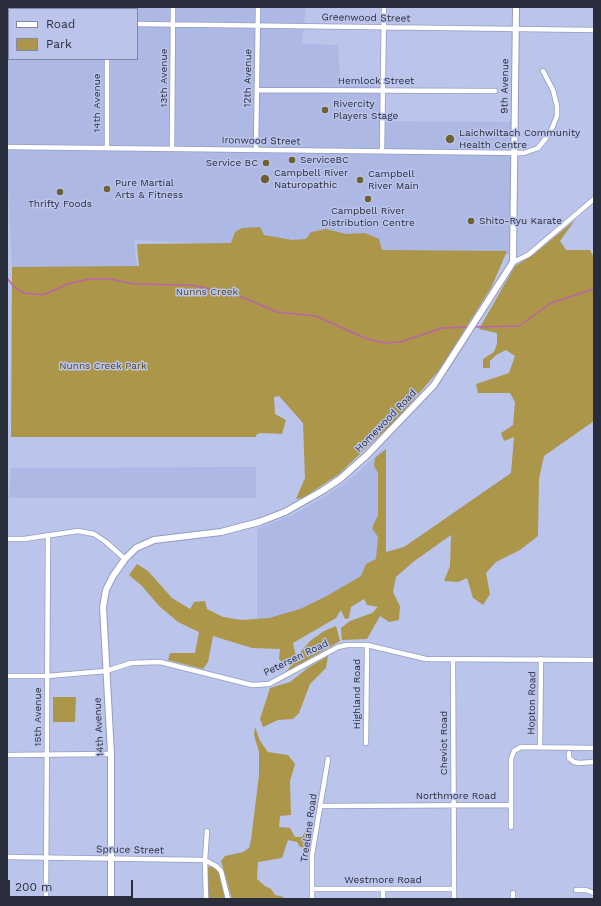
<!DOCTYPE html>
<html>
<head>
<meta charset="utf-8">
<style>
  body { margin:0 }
  #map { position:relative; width:601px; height:906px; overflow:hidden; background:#bbc5ec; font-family:"Work Sans",sans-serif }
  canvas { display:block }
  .frame { position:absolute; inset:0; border:8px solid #2a2d3c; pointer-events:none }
  .legend { position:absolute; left:8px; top:8px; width:130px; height:52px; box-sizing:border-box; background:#bbc5ec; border:1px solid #8188a6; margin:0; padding:5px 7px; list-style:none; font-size:12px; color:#2a2d3c }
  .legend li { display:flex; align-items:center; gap:8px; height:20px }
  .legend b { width:20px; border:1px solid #8188a6 }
  .scale { position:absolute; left:8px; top:880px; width:125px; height:18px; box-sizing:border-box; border:2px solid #2a2d3c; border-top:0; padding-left:5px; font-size:12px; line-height:14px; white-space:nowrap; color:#2a2d3c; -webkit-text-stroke:3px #bbc5ec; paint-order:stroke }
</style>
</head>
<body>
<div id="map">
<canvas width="601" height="906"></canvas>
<div class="frame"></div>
<ul class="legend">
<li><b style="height:5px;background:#fff"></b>Road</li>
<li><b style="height:11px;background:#ab964a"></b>Park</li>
</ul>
<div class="scale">200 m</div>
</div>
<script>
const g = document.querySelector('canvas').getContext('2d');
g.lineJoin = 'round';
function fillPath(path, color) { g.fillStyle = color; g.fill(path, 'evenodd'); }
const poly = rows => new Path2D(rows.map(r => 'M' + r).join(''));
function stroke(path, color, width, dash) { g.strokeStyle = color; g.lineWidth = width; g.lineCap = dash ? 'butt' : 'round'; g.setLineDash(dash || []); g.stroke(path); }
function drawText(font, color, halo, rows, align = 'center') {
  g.font = font + ' "Work Sans",sans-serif'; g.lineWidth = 3; g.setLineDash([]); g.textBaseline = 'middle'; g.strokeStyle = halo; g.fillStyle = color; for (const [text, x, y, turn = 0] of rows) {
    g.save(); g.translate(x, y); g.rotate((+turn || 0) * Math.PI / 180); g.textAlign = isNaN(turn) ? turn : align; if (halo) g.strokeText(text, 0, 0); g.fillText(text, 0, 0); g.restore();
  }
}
const built = poly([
  [7,7,306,7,302,44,338,45,340,77,379,83,382,121,514,122,513,255,353,250,134,240,138,275,12,267,7,165],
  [9,9,137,9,137,59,9,59],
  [383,449,383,568,330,605,257,629,257,529,290,516,326,496,354,476],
  [256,467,256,498,9,498,11,468]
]);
const green = poly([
  [575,220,560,241,566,250,590,250,594,258,594,421,544,456,539,479,538,536,520,550,496,562,486,573,490,594,483,605,473,598,467,578,458,582,444,581,450,566,451,535,413,562,396,577,393,592,400,606,399,620,389,622,380,616,367,639,342,640,341,628,350,621,372,613,378,607,367,605,364,599,351,607,349,618,345,619,341,610,336,618,293,643,296,657,310,641,324,631,336,626,340,641,286,672,293,663,291,660,285,666,279,659,280,649,252,648,213,636,208,662,203,669,168,660,170,653,195,653,199,632,178,622,159,606,142,586,129,575,137,564,148,571,172,598,190,609,194,602,205,601,207,609,223,617,242,620,269,618,300,609,325,597,361,576,366,564,376,559,378,537,372,528,378,515,378,473,374,466,375,458,386,449,386,552,404,547,511,473,514,437,504,441,501,433,513,425,515,402,510,393,478,393,476,384,509,373,515,356,506,350,496,355,490,361,490,368,483,368,483,359,494,352,497,344,497,333,479,329,515,266,533,255],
  [260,227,264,235,292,240,306,239,311,232,326,229,346,234,365,233,379,239,382,250,507,251,492,286,440,369,398,418,339,474,303,498,296,499,305,478,303,423,279,396,274,397,275,414,286,420,282,434,260,433,256,435,256,437,11,437,12,267,139,266,137,244,231,243,235,232,242,228],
  [328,656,326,668,310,684,299,713,293,719,278,720,263,727,260,719,270,688,290,682,309,667],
  [53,697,76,697,75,722,53,722],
  [255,727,260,741,268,752,288,755,295,764,290,781,291,815,280,816,279,827,290,828,295,837,302,837,305,832,310,838,310,848,300,847,297,842,288,840,282,858,258,862,257,879,265,886,271,889,275,895,284,897,281,899,232,899,221,861,225,856,243,852,249,848,251,840,259,775,259,752,254,735],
  [217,866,225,899,204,899,207,867]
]);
const stream = poly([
  [7,278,14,287,24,293,43,295,68,284,89,279,110,279,135,284,189,285,232,293,277,312,316,316,367,339,385,343,400,342,442,328,468,327],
  [474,327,519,326,551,303,594,289]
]);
const minor = poly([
  [108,9,108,7],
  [137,24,594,30],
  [257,90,495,91],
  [7,147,524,153,538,148,550,133,557,116,557,106,553,90,543,71],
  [107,148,107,59],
  [172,149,173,7],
  [256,150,258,7],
  [382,151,384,7],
  [513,262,528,255,594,199],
  [7,539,24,539,78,531,94,534,106,542,125,559],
  [453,659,454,899],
  [7,676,47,676,106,671,131,663,160,662,252,685,269,684,338,647,347,645,367,645,426,659,594,660],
  [366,743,367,645],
  [540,747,541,659],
  [569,753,569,758,574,762,579,763,594,762],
  [7,755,111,754],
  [320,806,511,805,511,759,514,751,521,747,594,748],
  [511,827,511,805],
  [7,857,205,860,216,866,221,871,228,899],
  [312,889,453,889],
  [576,890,586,890,594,893],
  [46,899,48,535],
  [206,899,205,860,207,831],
  [312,899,312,855,328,759],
  [383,899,383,889],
  [513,899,513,893]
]);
const major = poly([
  [111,899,111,754,103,607,106,590,113,576,125,559,136,548,154,540,221,532,259,522,285,512,322,491,340,479,367,455,434,385,513,262,516,7]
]);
const markers = [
  [325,110,4,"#6f612f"],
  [450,139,5,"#6f612f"],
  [292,160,4,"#6f612f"],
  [266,163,4,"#6f612f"],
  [265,179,5,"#6f612f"],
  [360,180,4,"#6f612f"],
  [107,189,4,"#6f612f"],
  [60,192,4,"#6f612f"],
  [368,199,4,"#6f612f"],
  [471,221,4,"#6f612f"]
];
const streetNames = [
  ["Greenwood Street",366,18,1],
  ["13th Avenue",164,78,-90],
  ["12th Avenue",248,78,-89],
  ["Hemlock Street",376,81],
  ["9th Avenue",505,86,-89],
  ["14th Avenue",97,103,-90],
  ["Ironwood Street",261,141,1],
  ["Homewood Road",386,421,-46],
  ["Petersen Road",296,658,-26],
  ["Highland Road",357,694,-90],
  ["Hopton Road",532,703,-89],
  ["15th Avenue",38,717,-90],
  ["14th Avenue",99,727,-93],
  ["Cheviot Road",444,743,-90],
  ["Northmore Road",456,796],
  ["Treelane Road",309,828,-82],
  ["Spruce Street",130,850,1],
  ["Westmore Road",383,880]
];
const poiNames = [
  ["Rivercity",333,104],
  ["Players Stage",333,116],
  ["Laichwiltach Community",459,133],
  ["Health Centre",459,145],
  ["ServiceBC",300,160],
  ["Service BC",258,163,"right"],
  ["Campbell River",274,173],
  ["Naturopathic",274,185],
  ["Campbell",368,174],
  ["River Main",368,186],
  ["Pure Martial",115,183],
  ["Arts & Fitness",115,195],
  ["Thrifty Foods",60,204,"center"],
  ["Campbell River",368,211,"center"],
  ["Distribution Centre",368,223,"center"],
  ["Shito-Ryu Karate",479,221]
];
const parkNames = [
  ["Nunns Creek",207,292],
  ["Nunns Creek Park",103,366]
];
fillPath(built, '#adb8e5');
fillPath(green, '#ab964a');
stroke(stream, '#bb64ab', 1.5);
stroke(minor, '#939cc1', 6);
stroke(major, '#939cc1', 8);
stroke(minor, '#fff', 4.5);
stroke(major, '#fff', 6);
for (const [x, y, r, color] of markers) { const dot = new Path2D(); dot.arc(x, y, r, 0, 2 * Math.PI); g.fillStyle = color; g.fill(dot); stroke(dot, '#bbc5ec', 1.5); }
drawText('10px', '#2a2d3c', '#bbc5ec', streetNames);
drawText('10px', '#2a2d3c', '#bbc5ec', poiNames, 'left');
drawText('10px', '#554816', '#bbc5ec', parkNames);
</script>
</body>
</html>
